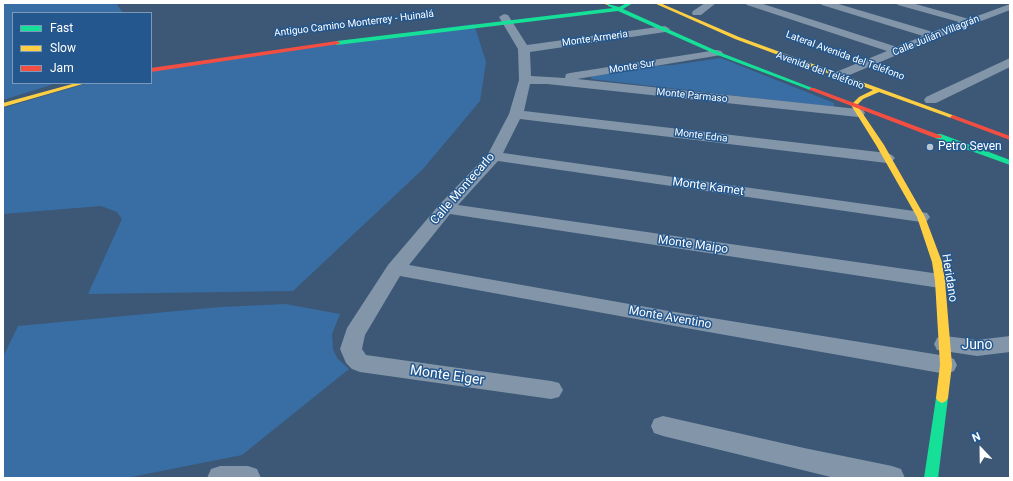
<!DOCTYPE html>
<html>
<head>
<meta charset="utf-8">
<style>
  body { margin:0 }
  #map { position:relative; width:1013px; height:481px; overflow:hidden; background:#3c5876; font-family:Roboto,sans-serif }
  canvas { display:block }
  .frame { position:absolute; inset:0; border:4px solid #fff; pointer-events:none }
  .legend { position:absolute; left:12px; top:12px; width:140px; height:72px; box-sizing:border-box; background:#23578e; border:1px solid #7b9abb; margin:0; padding:5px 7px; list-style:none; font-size:12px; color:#fff }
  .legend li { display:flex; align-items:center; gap:8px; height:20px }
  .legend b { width:20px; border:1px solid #7b9abb }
  .north { position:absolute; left:961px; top:429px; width:40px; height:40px; -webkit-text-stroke:3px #23578e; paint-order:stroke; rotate:338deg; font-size:11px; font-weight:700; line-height:16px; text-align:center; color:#fff }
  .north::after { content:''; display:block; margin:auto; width:14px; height:18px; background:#fff; clip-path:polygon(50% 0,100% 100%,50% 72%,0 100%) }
</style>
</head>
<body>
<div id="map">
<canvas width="1013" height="481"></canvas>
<div class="frame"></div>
<ul class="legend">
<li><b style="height:5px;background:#16e098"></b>Fast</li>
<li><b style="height:5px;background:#ffcf43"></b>Slow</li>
<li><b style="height:5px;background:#f24e42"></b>Jam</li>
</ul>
<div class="north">N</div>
</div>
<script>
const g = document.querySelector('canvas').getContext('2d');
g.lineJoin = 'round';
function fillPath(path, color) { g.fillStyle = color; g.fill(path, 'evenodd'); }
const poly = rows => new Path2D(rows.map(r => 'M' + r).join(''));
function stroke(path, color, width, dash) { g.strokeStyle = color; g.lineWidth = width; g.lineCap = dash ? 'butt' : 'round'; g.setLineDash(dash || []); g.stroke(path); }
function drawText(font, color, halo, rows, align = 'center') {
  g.font = font + ' Roboto,sans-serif'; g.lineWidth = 3; g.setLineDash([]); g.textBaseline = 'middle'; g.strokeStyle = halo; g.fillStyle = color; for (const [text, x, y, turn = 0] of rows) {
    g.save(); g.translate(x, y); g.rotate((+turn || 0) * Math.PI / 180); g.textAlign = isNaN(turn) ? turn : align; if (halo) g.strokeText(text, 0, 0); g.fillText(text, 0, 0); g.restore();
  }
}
const green = poly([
  [3,3,116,3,123,13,13,13,13,83,57,83,3,100],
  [474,24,486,62,480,101,423,169,293,291,88,294,122,219,117,212,101,206,3,214,3,108,88,83,151,83,151,68],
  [721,58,834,103,834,107,591,79,592,74,640,67,673,65],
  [285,304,340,314,332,334,333,349,337,358,349,369,242,455,126,478,3,478,3,357,18,326,220,307]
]);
const street = poly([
  [705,3,716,3,701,15,693,15,692,13,693,11,705,3],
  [745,3,760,3,897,47,923,36,822,5,820,3,835,3,933,32,959,22,898,5,896,3,912,3,969,19,1010,4,1010,10,937,38,840,79,836,78,834,75,836,72,887,51,747,5,745,3],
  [504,14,508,15,527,45,665,26,670,29,665,32,530,52,531,76,565,78,566,74,570,73,717,50,721,51,723,53,721,55,577,79,858,109,863,110,865,113,863,116,858,117,547,84,530,84,524,111,887,153,892,155,895,158,892,161,887,163,520,119,503,153,921,212,927,213,930,217,927,221,921,222,498,161,458,205,940,274,947,276,950,281,947,286,940,288,450,214,409,265,669,311,946,356,954,359,957,365,954,371,946,374,669,325,400,276,365,335,362,349,366,355,551,381,559,383,563,390,559,397,551,399,360,372,352,369,346,363,340,349,347,328,388,265,440,204,488,154,509,114,519,80,518,49,499,17,504,14],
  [1010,58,1010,67,936,103,926,103,924,100,926,97,1010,58],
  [945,336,977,340,1010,336,1010,352,977,356,937,350,934,344,937,338,945,336],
  [663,416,804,448,892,466,901,469,905,478,835,478,663,436,654,433,651,426,654,419,663,416],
  [220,466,248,466,257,469,261,478,207,478,211,469,220,466]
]);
const fast = poly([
  [627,3,633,3,623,9,719,52,815,89,810,90,715,54,618,11,337,45,334,43,337,41,613,8,608,6,608,4,619,7,627,3],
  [935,134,941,134,1010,160,1010,165,935,138,935,134],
  [942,393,946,395,948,398,938,478,924,478,936,398,938,395,942,393]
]);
const slow = poly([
  [603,3,609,3,609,4,607,5,603,3],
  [654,3,660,3,739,37,955,116,955,118,951,118,879,92,863,99,857,105,884,145,925,217,942,262,945,281,952,365,948,398,946,401,942,403,938,401,936,398,940,365,935,281,932,262,917,217,876,145,851,105,859,97,873,90,735,39,654,3],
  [76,83,86,83,3,107,3,103,76,83]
]);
const jam = poly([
  [337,41,340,43,339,44,151,72,151,68,337,41],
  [810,88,814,88,942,136,941,138,935,138,810,90,810,88],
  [953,115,1010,136,1010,140,951,118,950,117,953,115]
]);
const markers = [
  [930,147,4,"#bbc5cf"]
];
const farStreetnames = [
  ["Antiguo Camino Monterrey - Huinalá",354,24,-7],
  ["Calle Julián Villagrán",936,36,-22],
  ["Monte Armeria",595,39,-8],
  ["Lateral Avenida del Teléfono",845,56,20],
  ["Monte Sur",632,67,-9],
  ["Avenida del Teléfono",820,71,20],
  ["Monte Parmaso",692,96,6],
  ["Monte Edna",701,136,7]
];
const poiNames = [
  ["Petro Seven",938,147]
];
const streetNames = [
  ["Monte Kamet",708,187,8],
  ["Calle Montecarlo",463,189,-49],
  ["Monte Maipo",693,245,8],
  ["Heridano",949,278,81],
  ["Monte Aventino",670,318,10]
];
const nearStreetnames = [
  ["Juno",977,345],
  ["Monte Eiger",447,376,8]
];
fillPath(green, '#386ea4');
fillPath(street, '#8396a9');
fillPath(fast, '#16e098');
fillPath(slow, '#ffcf43');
fillPath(jam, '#f24e42');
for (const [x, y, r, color] of markers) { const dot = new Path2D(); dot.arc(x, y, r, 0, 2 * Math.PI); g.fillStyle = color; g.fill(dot); stroke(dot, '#23578e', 1.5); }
drawText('10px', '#fff', '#23578e', farStreetnames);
drawText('12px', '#fff', '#23578e', poiNames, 'left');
drawText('12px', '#fff', '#23578e', streetNames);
drawText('14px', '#fff', '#23578e', nearStreetnames);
</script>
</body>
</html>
